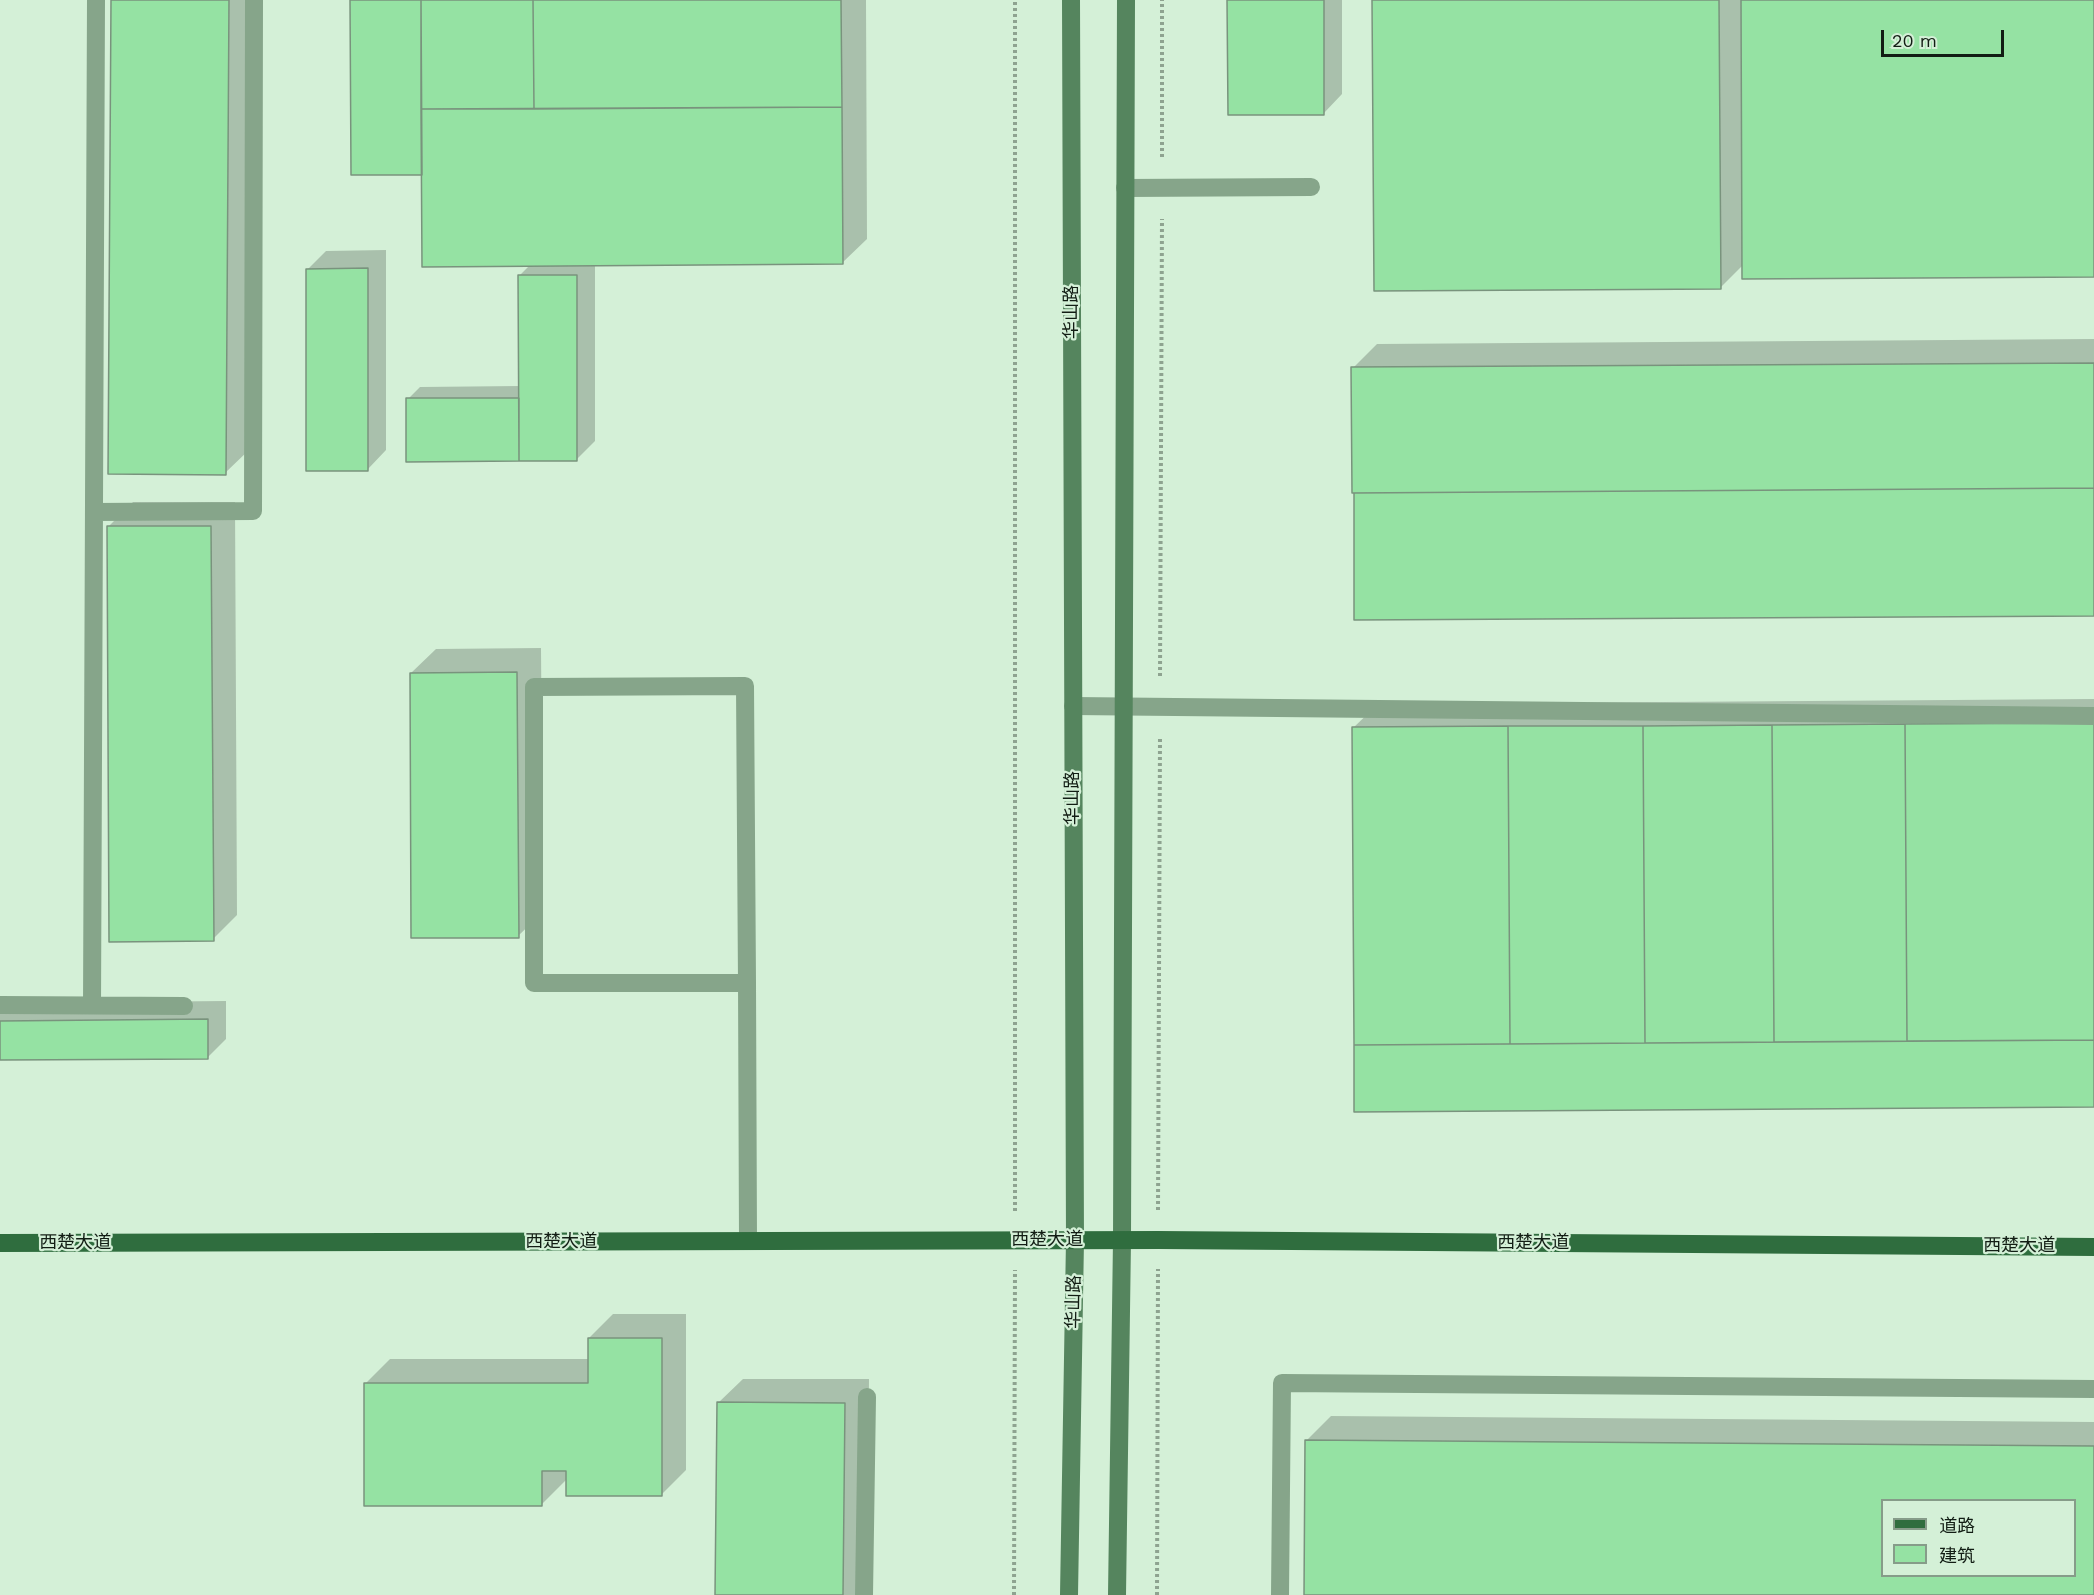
<!DOCTYPE html>
<html>
<head>
<meta charset="utf-8">
<style>
  body { margin:0 }
  #map { position:relative; width:2094px; height:1595px; overflow:hidden; background:#d4f0d7; font-family:"Work Sans","Noto Sans SC",sans-serif }
  canvas { display:block }
  .legend { position:absolute; left:1881px; top:1499px; width:195px; height:78px; box-sizing:border-box; background:#d4f0d7; border:2px solid #869c89; margin:0; padding:8px 10px; list-style:none; font-size:18px; color:#121d14 }
  .legend li { display:flex; align-items:center; gap:12px; height:30px }
  .legend b { width:30px; border:2px solid #869c89 }
  .scale { position:absolute; left:1881px; top:30px; width:123px; height:27px; box-sizing:border-box; border:3px solid #121d14; border-top:0; padding-left:8px; font-size:18px; line-height:21px; white-space:nowrap; color:#121d14; -webkit-text-stroke:4px #d4f0d7; paint-order:stroke }
</style>
</head>
<body>
<div id="map">
<canvas width="2094" height="1595"></canvas>
<ul class="legend">
<li><b style="height:8px;background:#2f6d3e"></b>道路</li>
<li><b style="height:16px;background:#95e2a3"></b>建筑</li>
</ul>
<div class="scale">20 m</div>
</div>
<script>
const g = document.querySelector('canvas').getContext('2d');
g.lineJoin = 'round';
function fillPath(path, color) { g.fillStyle = color; g.fill(path, 'evenodd'); }
const poly = rows => new Path2D(rows.map(r => 'M' + r).join(''));
function stroke(path, color, width, dash) { g.strokeStyle = color; g.lineWidth = width; g.lineCap = dash ? 'butt' : 'round'; g.setLineDash(dash || []); g.stroke(path); }
function drawText(font, color, halo, rows, align = 'center') {
  g.font = font + ' "Work Sans","Noto Sans SC",sans-serif'; g.lineWidth = 4.5; g.setLineDash([]); g.textBaseline = 'middle'; g.strokeStyle = halo; g.fillStyle = color; for (const [text, x, y, turn = 0] of rows) {
    g.save(); g.translate(x, y); g.rotate((+turn || 0) * Math.PI / 180); g.textAlign = isNaN(turn) ? turn : align; if (halo) g.strokeText(text, 0, 0); g.fillText(text, 0, 0); g.restore();
  }
}
const shadow = poly([
  [112,0,253,0,250,449,225,473],
  [351,0,866,0,867,239,842,263,595,264,595,441,577,459,408,399,420,387,520,386,520,275,530,265,423,174],
  [1229,0,1342,0,1342,94,1324,113],
  [1374,0,2094,0,2094,276,1743,265,1721,287],
  [386,250,386,450,368,469,307,270,326,251],
  [2094,339,2094,614,1356,619,1353,368,1377,344],
  [133,502,235,502,237,915,213,939,108,527],
  [541,648,543,912,518,936,411,673,436,649],
  [2094,699,2094,1106,1356,1111,1353,728,1378,704],
  [226,1001,226,1039,208,1057,0,1059,0,1014,11,1003],
  [613,1314,686,1314,686,1470,661,1495,567,1479,541,1505,366,1383,390,1359,589,1359,589,1338],
  [743,1379,869,1379,867,1595,717,1595,718,1403],
  [1331,1416,2094,1422,2094,1595,1306,1595,1307,1440],
  [1882,1500,2074,1500,2074,1576,1882,1576]
]);
const building = poly([
  [111,0,229,0,226,475,108,474,111,0],
  [350,0,421,0,422,175,351,175,350,0],
  [421,0,533,0,534,109,421,109,421,0],
  [533,0,841,0,842,107,534,109,533,0],
  [1227,0,1324,0,1324,115,1228,115,1227,0],
  [1372,0,1719,0,1721,289,1374,291,1372,0],
  [1741,0,2094,0,2094,277,1742,279,1741,0],
  [842,107,843,264,422,267,421,109,842,107],
  [368,268,368,471,306,471,306,269,368,268],
  [518,275,577,275,577,461,519,461,518,275],
  [2094,363,2094,488,1352,493,1351,367,2094,363],
  [406,398,519,398,519,461,406,462,406,398],
  [2094,488,2094,616,1354,620,1354,493,2094,488],
  [107,526,211,526,214,941,109,942,107,526],
  [517,672,519,938,411,938,410,673,517,672],
  [2094,723,2094,1040,1907,1041,1905,724,2094,723],
  [1905,724,1907,1041,1774,1042,1772,725,1905,724],
  [1772,725,1774,1042,1645,1043,1643,726,1772,725],
  [1508,726,1510,1044,1354,1045,1352,727,1508,726],
  [1508,726,1643,726,1645,1043,1510,1044,1508,726],
  [208,1019,208,1059,0,1060,0,1021,208,1019],
  [2094,1040,2094,1107,1354,1112,1354,1045,2094,1040],
  [588,1338,662,1338,662,1496,566,1496,566,1471,542,1471,542,1506,364,1506,364,1383,588,1383,588,1338],
  [717,1402,845,1403,843,1595,715,1595,717,1402],
  [1305,1440,2094,1446,2094,1595,1304,1595,1305,1440],
  [1882,1500,2074,1500,2074,1576,1882,1576,1882,1500]
]);
const path = poly([
  [1162,157,1162,0],
  [1160,676,1162,219],
  [1158,1210,1160,738],
  [1015,1211,1015,0],
  [1014,1595,1015,1270],
  [1157,1595,1158,1269]
]);
const lane = poly([
  [1125,188,1311,187],
  [94,512,253,511,254,0],
  [1073,706,2094,716],
  [747,983,534,983,534,687,745,686,747,983,748,1241],
  [0,1005,184,1006],
  [92,1005,96,0],
  [864,1595,867,1397],
  [1280,1595,1282,1383,2094,1389]
]);
const secondary = poly([
  [1069,1595,1075,1240,1071,0],
  [1117,1595,1122,1240,1126,0]
]);
const primary = poly([
  [0,1243,1158,1240,2094,1247]
]);
const streetNames = [
  ["华山路",1072,312,-90],
  ["华山路",1073,798,-90],
  ["西楚大道",1047,1240],
  ["西楚大道",561,1242],
  ["西楚大道",75,1243],
  ["西楚大道",1533,1243],
  ["西楚大道",2019,1246],
  ["华山路",1074,1302,-89]
];
fillPath(shadow, '#0003');
fillPath(building, '#95e2a3');
stroke(building, '#79937d', 1.5);
stroke(path, '#8ea390', 4, [3, 3]);
stroke(lane, '#86a58a', 18);
stroke(secondary, '#55855e', 18);
stroke(primary, '#2f6d3e', 18);
drawText('18px', '#121d14', '#d4f0d7', streetNames);
</script>
</body>
</html>
